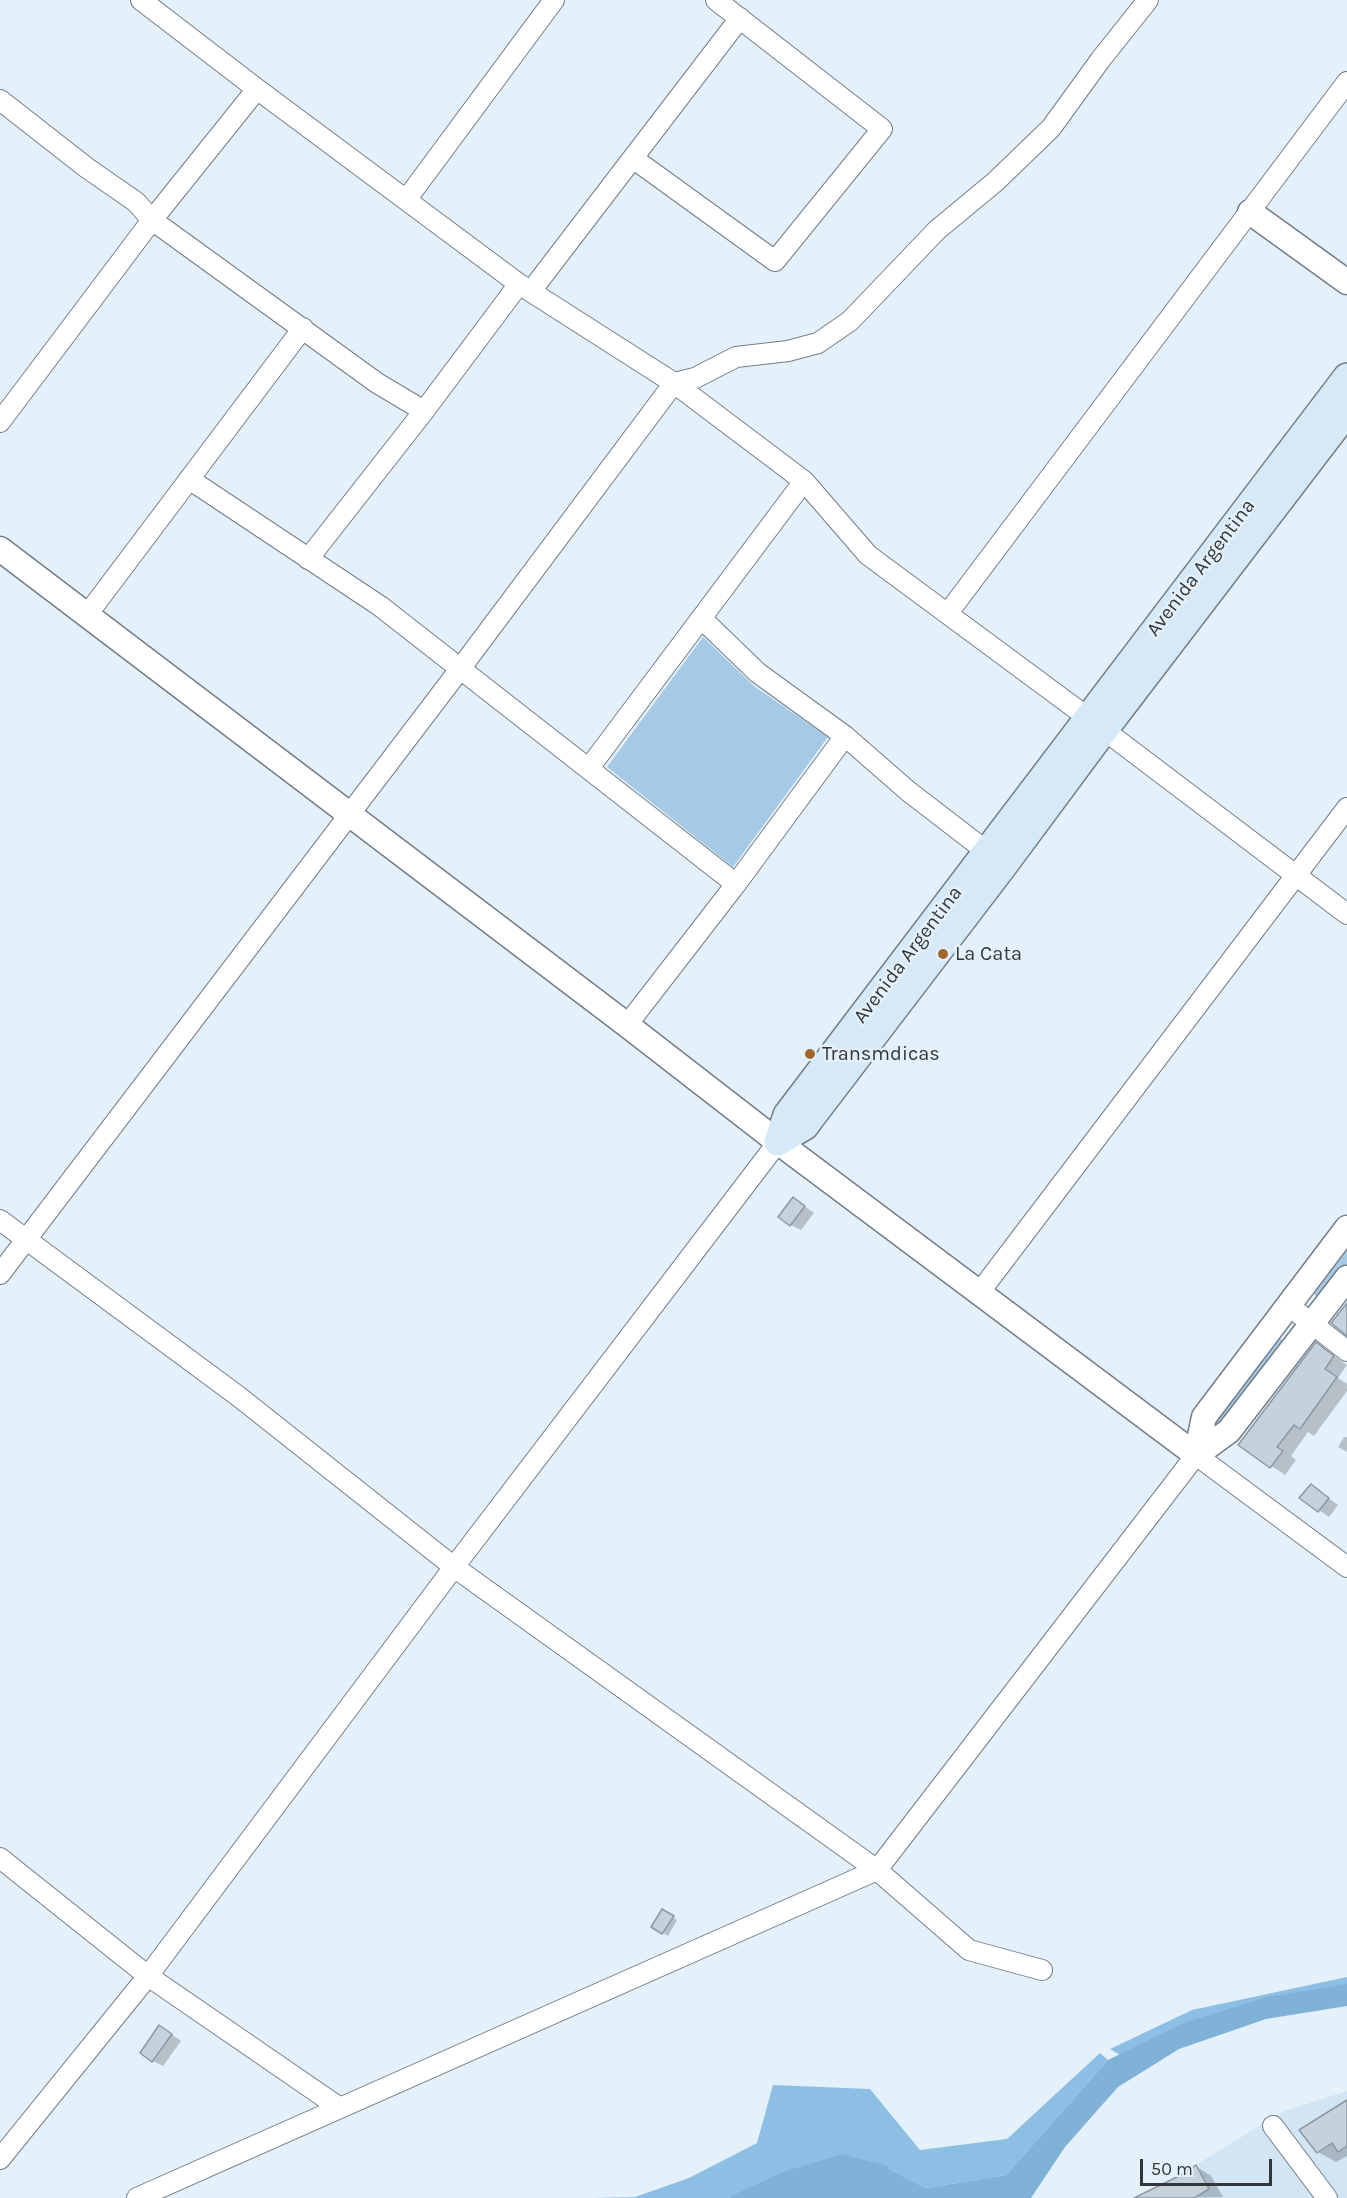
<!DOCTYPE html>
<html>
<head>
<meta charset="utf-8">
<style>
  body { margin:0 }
  #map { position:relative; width:1347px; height:2198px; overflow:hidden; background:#e4f1fb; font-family:Karla,sans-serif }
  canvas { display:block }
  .scale { position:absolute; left:1140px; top:2159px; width:132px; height:27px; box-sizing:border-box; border:3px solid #32373b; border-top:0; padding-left:8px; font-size:18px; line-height:21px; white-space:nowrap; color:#32373b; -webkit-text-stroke:4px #e4f1fb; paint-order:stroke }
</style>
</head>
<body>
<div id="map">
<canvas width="1347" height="2198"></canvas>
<div class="scale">50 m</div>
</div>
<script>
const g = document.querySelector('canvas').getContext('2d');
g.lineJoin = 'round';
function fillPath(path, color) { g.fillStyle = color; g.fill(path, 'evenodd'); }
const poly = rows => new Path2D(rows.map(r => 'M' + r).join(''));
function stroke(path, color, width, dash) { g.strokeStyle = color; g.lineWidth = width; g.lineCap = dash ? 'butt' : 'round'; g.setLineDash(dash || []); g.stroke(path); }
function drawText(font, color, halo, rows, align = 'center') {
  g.font = font + ' Karla,sans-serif'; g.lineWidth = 5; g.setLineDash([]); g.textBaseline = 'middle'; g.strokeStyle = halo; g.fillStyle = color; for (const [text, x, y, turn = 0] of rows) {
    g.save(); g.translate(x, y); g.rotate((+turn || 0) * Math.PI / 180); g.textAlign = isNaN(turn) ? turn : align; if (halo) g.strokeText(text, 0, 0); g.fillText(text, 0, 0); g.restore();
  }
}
const built = poly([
  [1347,2091,1347,2198,1142,2198,1282,2112]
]);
const green = poly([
  [703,637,754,686,828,737,733,867,607,767],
  [1347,1245,1347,1264,1320,1299,1311,1292],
  [1276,1335,1284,1342,1220,1426,1211,1420]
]);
const forest = poly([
  [1347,1977,1347,2001,1259,2010,1133,2063,1110,2049,1192,2010],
  [1100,2053,1108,2060,1006,2175,926,2188,885,2167,842,2157,785,2174,733,2198,594,2198,635,2197,689,2178,757,2143,773,2085,870,2089,920,2150,1007,2139]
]);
const water = poly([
  [1347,1984,1347,2006,1266,2019,1179,2049,1118,2087,1065,2147,1031,2198,733,2198,785,2174,842,2157,885,2167,926,2188,1006,2175,1108,2060,1186,2022,1267,1997]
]);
const shadow = poly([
  [803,1205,814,1213,801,1230,791,1225],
  [1317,1344,1347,1365,1338,1378,1347,1384,1347,1391,1314,1436,1308,1432,1291,1456,1296,1460,1285,1475,1240,1445],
  [1344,1437,1347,1437,1347,1452,1338,1447],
  [1311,1486,1338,1505,1329,1517,1301,1498],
  [663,1911,677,1920,668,1936,653,1927],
  [170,2033,181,2041,163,2066,153,2061],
  [1347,2107,1347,2156,1336,2162,1318,2152],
  [1197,2167,1211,2176,1223,2197,1137,2198]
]);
const stream = poly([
  [733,2198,785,2174,842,2157,886,2168]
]);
const building = poly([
  [793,1197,805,1206,790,1226,778,1217,793,1197],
  [1347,1303,1347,1336,1331,1323,1347,1303],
  [1316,1342,1334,1356,1325,1369,1337,1377,1300,1429,1294,1425,1277,1447,1283,1451,1270,1468,1238,1445,1316,1342],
  [1311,1484,1329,1498,1318,1512,1299,1498,1311,1484],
  [662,1909,674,1916,662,1934,651,1927,662,1909],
  [159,2025,172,2034,152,2062,140,2053,159,2025],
  [1347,2100,1347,2146,1338,2152,1332,2143,1317,2153,1299,2130,1347,2100],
  [1196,2165,1209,2189,1194,2198,1134,2198,1181,2175,1196,2165]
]);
const minor = poly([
  [141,0,257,89,519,284,674,383,804,481,868,555,1087,717,1347,914],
  [0,100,87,168,136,202,152,220,377,383,424,411],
  [634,159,775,261,882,129,716,0],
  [406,200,554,0],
  [531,291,740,18],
  [0,422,152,220,257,89],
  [189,479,380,606,736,884],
  [308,559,424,411,519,284],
  [948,613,1347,82],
  [87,615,303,328],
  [701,618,758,673,845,736,908,791,986,851],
  [589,768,804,481],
  [627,1025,736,884,845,736],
  [0,1220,238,1396,454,1567,877,1870,969,1950,1042,1970],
  [0,1274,460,669,674,383,695,378,736,357,788,351,818,343,850,321,937,230,995,182,1051,128,1101,59,1148,0],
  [979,1293,1347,808],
  [1288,1305,1347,1351],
  [0,1858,148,1976,340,2108],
  [1273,2126,1327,2198],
  [0,2159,148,1976,454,1567,778,1142],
  [137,2198,877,1870,1196,1455,1347,1567]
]);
const tertiary = poly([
  [1250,212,1347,282],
  [0,549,627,1025,778,1142,1196,1455],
  [1196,1455,1204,1417,1347,1228],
  [1196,1455,1229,1431,1347,1278]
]);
const secondary = poly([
  [778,1142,787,1115,793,1107,1347,377],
  [778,1142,805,1126,810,1119,1004,865,1104,730,1347,412]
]);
const markers = [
  [943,954,6,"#a2652a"],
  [810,1054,6,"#a2652a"]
];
const streetNames = [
  ["Avenida Argentina",1201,568,-53],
  ["Avenida Argentina",908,955,-53]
];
const poiNames = [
  ["La Cata",955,954],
  ["Transmdicas",822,1054]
];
fillPath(built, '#d2e5f4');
fillPath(green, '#a6cae6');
fillPath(forest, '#8dbfe4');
fillPath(water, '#80b2d7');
fillPath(shadow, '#0003');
stroke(stream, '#80b2d7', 5);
fillPath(building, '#c5d1db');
stroke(building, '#8d99a2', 1.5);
stroke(minor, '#737e87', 22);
stroke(tertiary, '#737e87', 27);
stroke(secondary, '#737e87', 30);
stroke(minor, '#fff', 20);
stroke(tertiary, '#fff', 24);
stroke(secondary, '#d5e9f8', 27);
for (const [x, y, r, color] of markers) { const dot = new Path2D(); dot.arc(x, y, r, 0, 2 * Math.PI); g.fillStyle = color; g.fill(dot); stroke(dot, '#e4f1fb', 2); }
drawText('20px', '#32373b', '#e4f1fb', streetNames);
drawText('20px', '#32373b', '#e4f1fb', poiNames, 'left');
</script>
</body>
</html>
